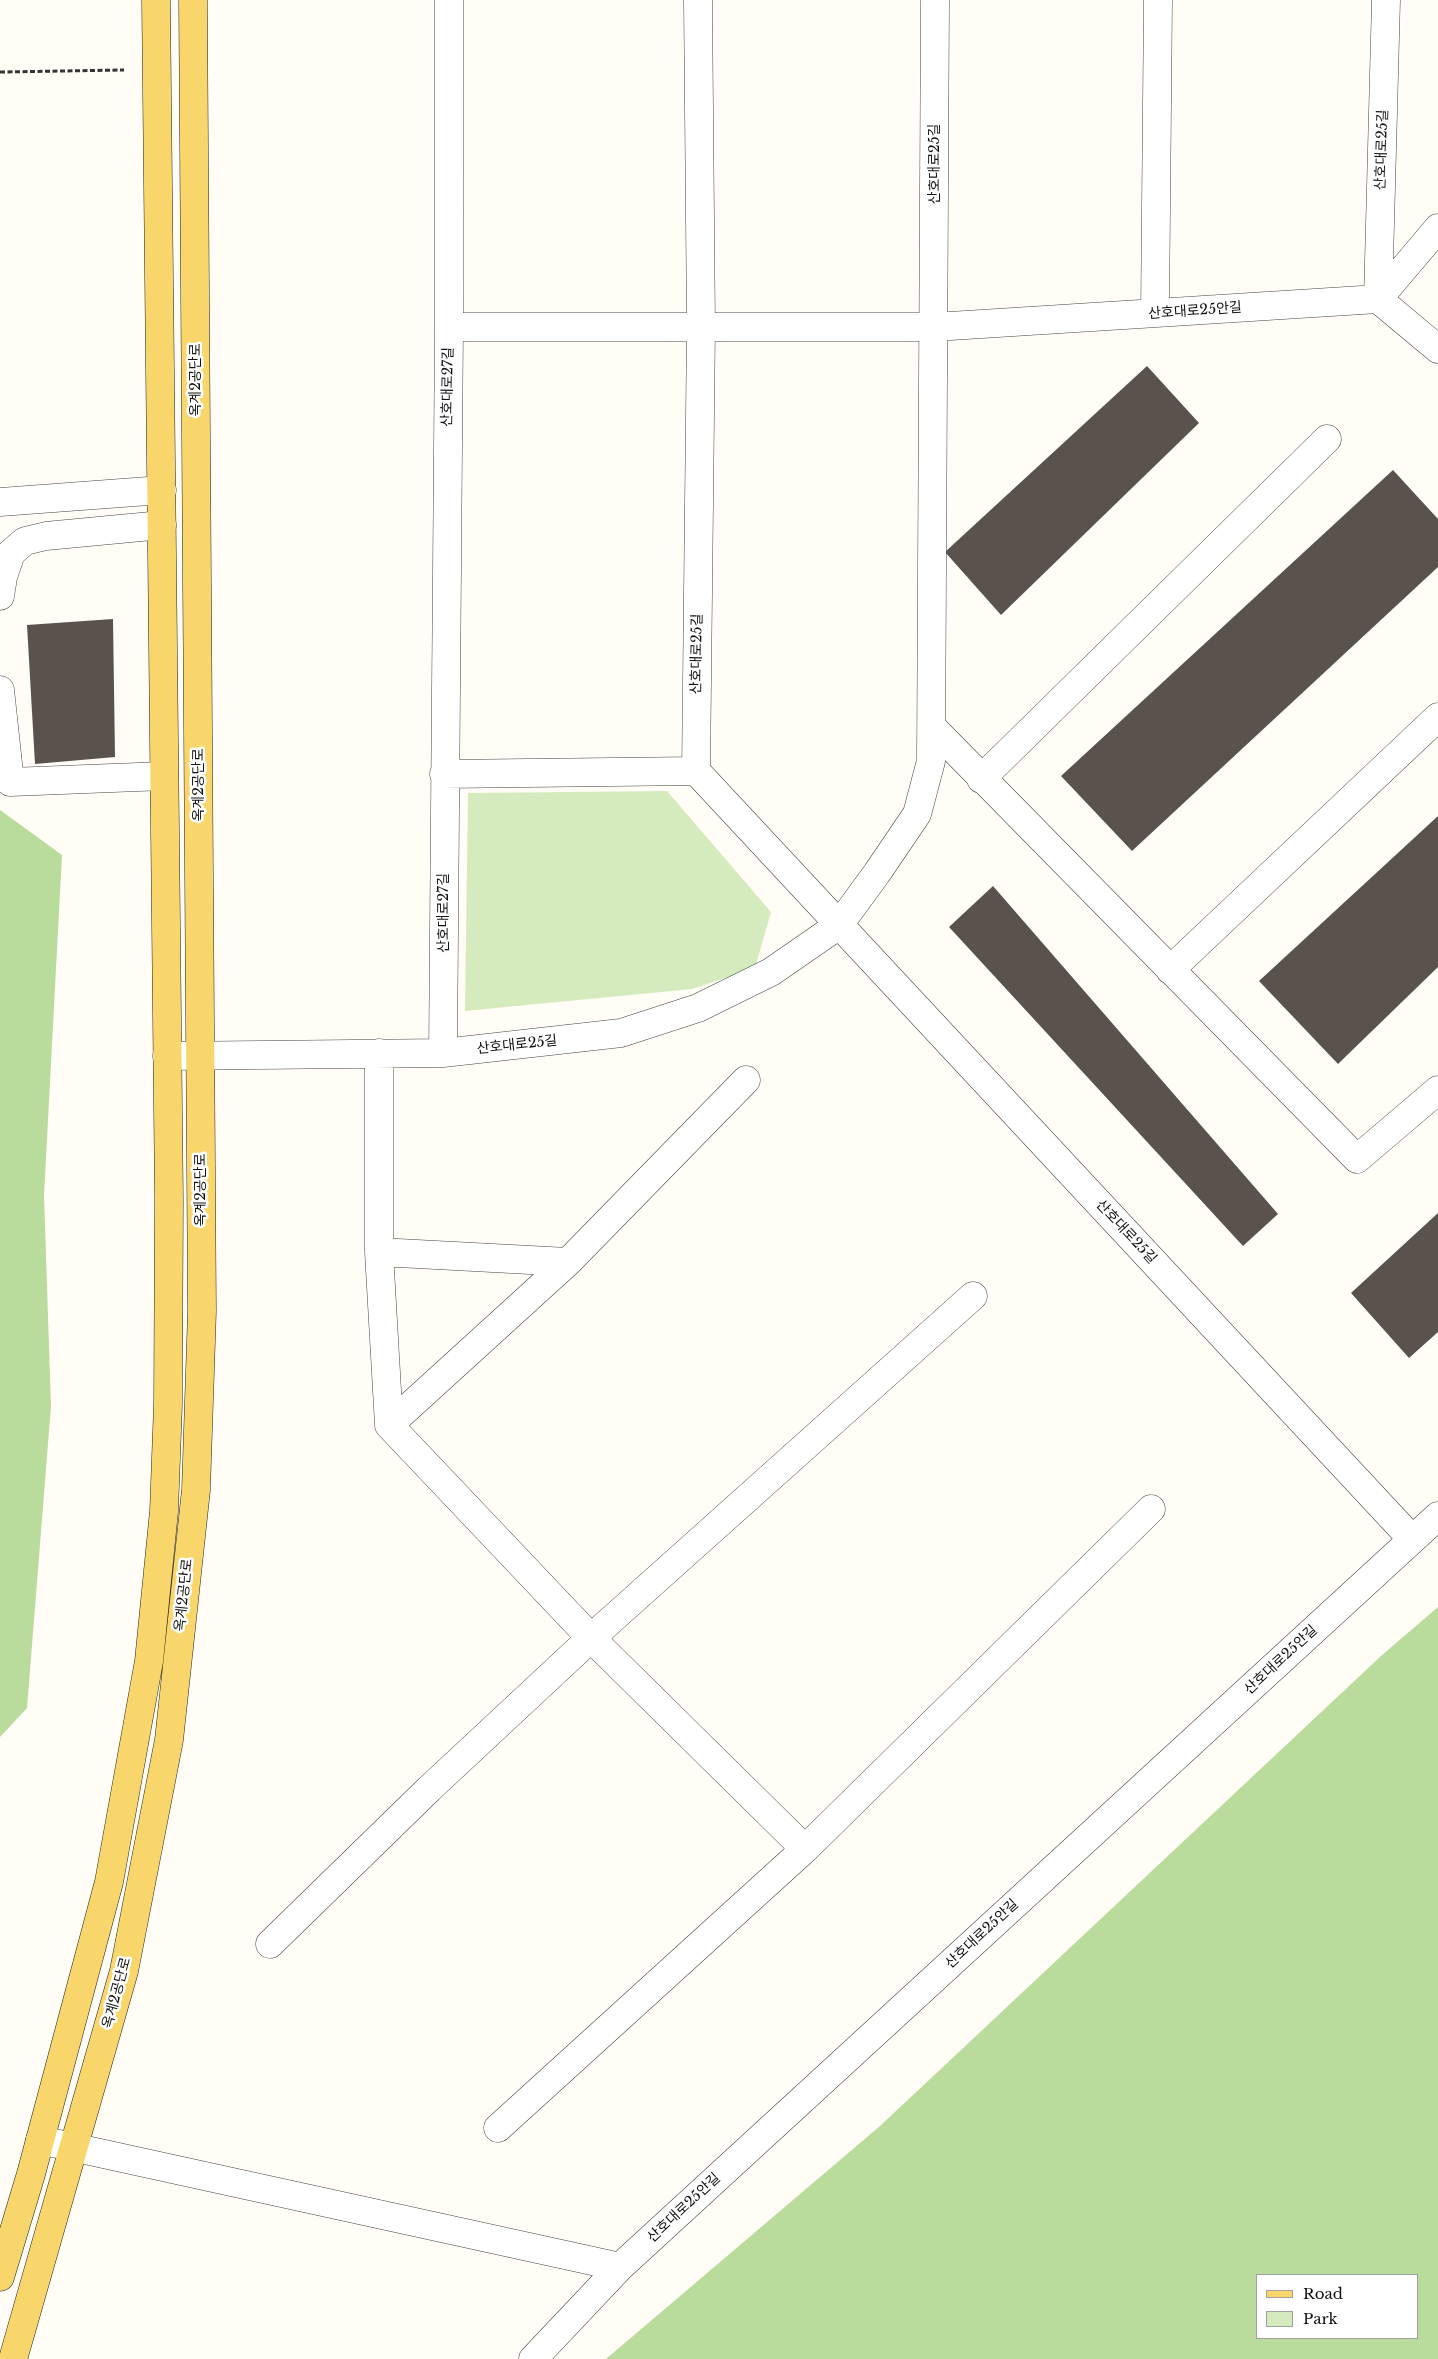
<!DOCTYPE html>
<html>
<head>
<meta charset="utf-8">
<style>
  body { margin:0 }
  #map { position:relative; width:1438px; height:2359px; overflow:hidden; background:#fffdf5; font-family:"Libre Baskerville",serif }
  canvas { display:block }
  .legend { position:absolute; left:1256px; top:2274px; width:162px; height:65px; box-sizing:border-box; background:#fff; border:1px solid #a0a0a0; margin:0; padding:6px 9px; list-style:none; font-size:15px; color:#111 }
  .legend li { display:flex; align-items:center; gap:10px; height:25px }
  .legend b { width:25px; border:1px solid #a0a0a0 }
</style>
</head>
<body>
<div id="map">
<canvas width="1438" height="2359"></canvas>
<ul class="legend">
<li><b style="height:6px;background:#f9d66b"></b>Road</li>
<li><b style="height:14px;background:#d5ebbd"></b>Park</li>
</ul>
</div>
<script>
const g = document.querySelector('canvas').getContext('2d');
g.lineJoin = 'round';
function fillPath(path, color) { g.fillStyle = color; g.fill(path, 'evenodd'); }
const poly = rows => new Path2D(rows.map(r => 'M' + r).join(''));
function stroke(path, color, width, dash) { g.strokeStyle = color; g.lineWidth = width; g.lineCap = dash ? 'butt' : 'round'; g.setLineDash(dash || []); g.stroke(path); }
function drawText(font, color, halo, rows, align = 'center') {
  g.font = font + ' "Libre Baskerville","Noto Sans KR",serif'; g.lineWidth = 5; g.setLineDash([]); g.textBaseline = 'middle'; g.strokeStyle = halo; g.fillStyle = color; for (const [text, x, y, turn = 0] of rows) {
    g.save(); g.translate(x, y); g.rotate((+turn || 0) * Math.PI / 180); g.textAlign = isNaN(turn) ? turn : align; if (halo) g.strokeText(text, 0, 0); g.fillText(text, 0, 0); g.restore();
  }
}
const green = poly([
  [667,791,771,912,755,968,692,989,465,1011,468,793]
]);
const forest = poly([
  [0,810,62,855,44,1196,51,1406,27,1708,0,1737],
  [1438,1607,1438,2359,606,2359,880,2126,1381,1656],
  [1417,2275,1417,2338,1257,2338,1257,2275]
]);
const building = poly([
  [1147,366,1199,423,1001,615,945,552],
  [1393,470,1438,519,1438,567,1132,851,1061,776],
  [113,619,115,757,35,764,27,625],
  [1438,816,1438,967,1338,1064,1259,981],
  [993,886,1278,1214,1243,1246,949,927],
  [1438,1213,1438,1332,1409,1358,1351,1293]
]);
const path = poly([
  [0,72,124,70]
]);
const minor = poly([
  [698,0,701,327,696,771,1412,1539],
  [1378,299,1386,0],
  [1378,299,1438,228],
  [1155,313,1158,0],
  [449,327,934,327,1378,299,1438,349],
  [0,502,162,490],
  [0,596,3,577,11,553,25,541,46,536,162,525],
  [0,690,10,782,164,776],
  [932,727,1357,1159,1438,1090],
  [444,774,696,771],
  [981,779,1327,439],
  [1170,970,1438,717],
  [379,1053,379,1252,389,1425,591,1638,805,1849,1151,1509],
  [443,1053,449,327,449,0],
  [167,1056,443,1053,621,1033,698,1008,771,972,839,925,877,873,917,814,931,761,935,0],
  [379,1252,568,1262,746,1080],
  [389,1425,568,1262],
  [270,1944,429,1789,591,1638,973,1296],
  [498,2128,805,1849],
  [40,2140,620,2267],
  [533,2359,620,2267,1438,1516]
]);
const major = poly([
  [0,2277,31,2174,109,1882,149,1661,164,1511,168,1404,169,1199,156,0],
  [13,2359,124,1971,169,1740,196,1490,202,1311,193,0]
]);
const streetNames = [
  ["산호대로25길",1382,150,-88],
  ["산호대로25길",935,164,-90],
  ["산호대로25안길",1195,311,-4],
  ["옥계2공단로",196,380,-90],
  ["산호대로27길",448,387,-89],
  ["산호대로25길",697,654,-89],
  ["옥계2공단로",199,785,-90],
  ["산호대로27길",444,913,-90],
  ["산호대로25길",517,1045,-6],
  ["옥계2공단로",201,1190,-90],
  ["산호대로25길",1126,1232,47],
  ["옥계2공단로",184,1595,-84],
  ["산호대로25안길",1281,1660,-43],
  ["산호대로25안길",982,1934,-43],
  ["옥계2공단로",117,1993,-75],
  ["산호대로25안길",684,2208,-43]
];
fillPath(green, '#d5ebbd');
fillPath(forest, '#b9dc9c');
fillPath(building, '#5a524d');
stroke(minor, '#444', 29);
stroke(major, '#222', 29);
stroke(path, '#333', 3, [5, 2.5]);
stroke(minor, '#fff', 28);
stroke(major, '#f9d66b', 28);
drawText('14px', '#111', '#fff', streetNames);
</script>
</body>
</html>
